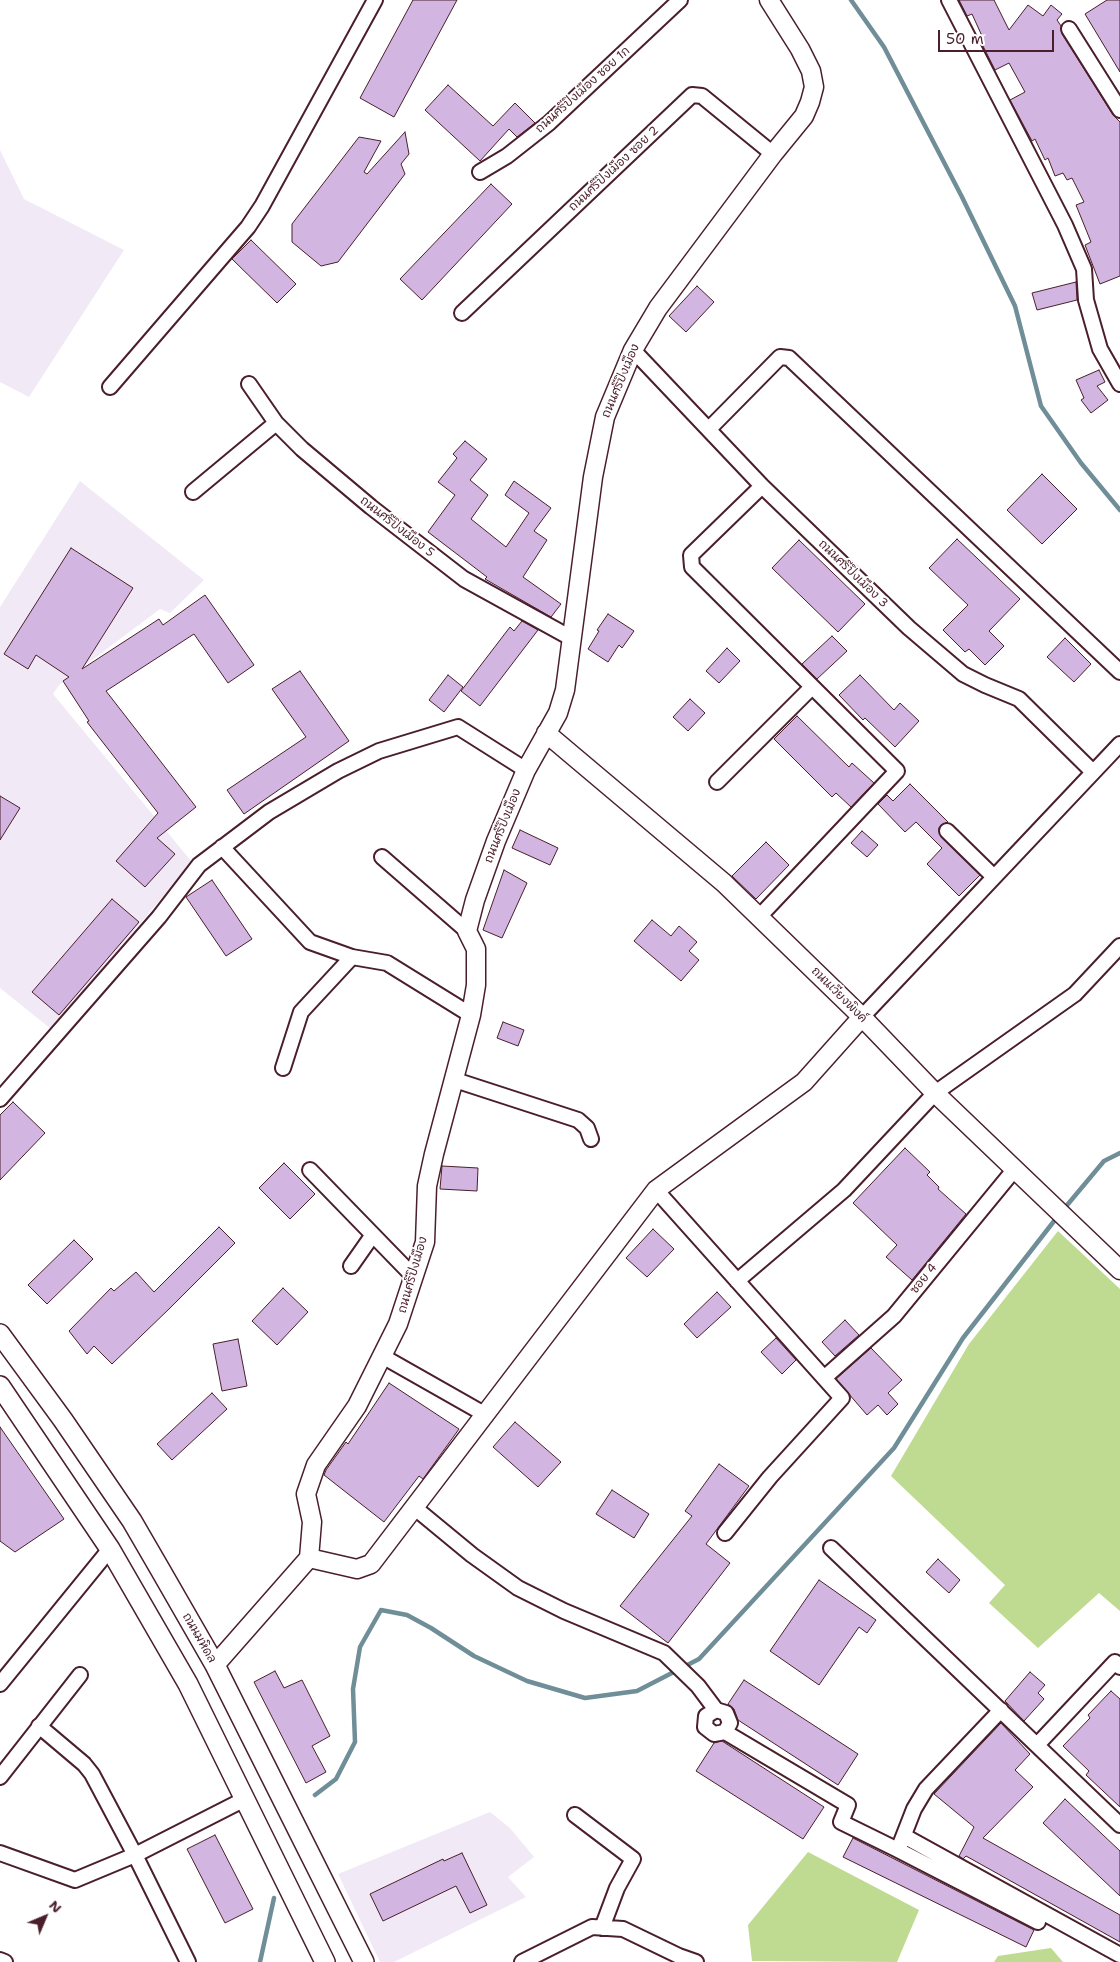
<!DOCTYPE html>
<html>
<head>
<meta charset="utf-8">
<style>
  body { margin:0 }
  #map { position:relative; width:1120px; height:1962px; overflow:hidden; background:#fff; font-family:"Shantell Sans",sans-serif }
  canvas { display:block }
  .north { position:absolute; left:20px; top:1892px; width:50px; height:50px; -webkit-text-stroke:4px #fff; paint-order:stroke; rotate:45deg; font-size:14px; font-weight:700; line-height:20px; text-align:center; color:#4a1f2b }
  .north::after { content:''; display:block; margin:auto; width:18px; height:22px; background:#4a1f2b; clip-path:polygon(50% 0,100% 100%,50% 72%,0 100%) }
  .scale { position:absolute; left:938px; top:30px; width:116px; height:22px; box-sizing:border-box; border:2px solid #4a1f2b; border-top:0; padding-left:6px; font-size:15px; line-height:18px; white-space:nowrap; color:#4a1f2b; -webkit-text-stroke:4px #fff; paint-order:stroke }
</style>
</head>
<body>
<div id="map">
<canvas width="1120" height="1962"></canvas>
<div class="north">N</div>
<div class="scale">50 m</div>
</div>
<script>
const g = document.querySelector('canvas').getContext('2d');
g.lineJoin = 'round';
function fillPath(path, color) { g.fillStyle = color; g.fill(path, 'evenodd'); }
const poly = rows => new Path2D(rows.map(r => 'M' + r).join(''));
function stroke(path, color, width, dash) { g.strokeStyle = color; g.lineWidth = width; g.lineCap = dash ? 'butt' : 'round'; g.setLineDash(dash || []); g.stroke(path); }
function drawText(font, color, halo, rows, align = 'center') {
  g.font = font + ' "Shantell Sans","Playpen Sans Thai",sans-serif'; g.lineWidth = 4; g.setLineDash([]); g.textBaseline = 'middle'; g.strokeStyle = halo; g.fillStyle = color; for (const [text, x, y, turn = 0] of rows) {
    g.save(); g.translate(x, y); g.rotate((+turn || 0) * Math.PI / 180); g.textAlign = isNaN(turn) ? turn : align; if (halo) g.strokeText(text, 0, 0); g.fillText(text, 0, 0); g.restore();
  }
}
const built = poly([
  [0,150,24,199,124,250,29,397,0,382],
  [80,481,204,580,170,613,160,609,60,684,53,694,192,862,51,1029,0,988,0,607],
  [490,1812,510,1828,534,1857,508,1877,526,1897,394,1962,380,1962,338,1874]
]);
const green = poly([
  [1058,1231,1120,1289,1120,1611,1099,1593,1038,1648,989,1603,1005,1585,891,1476,969,1344],
  [808,1852,919,1910,897,1962,752,1961,748,1925],
  [1051,1948,1063,1962,994,1962,998,1956]
]);
const stream = poly([
  [851,0,884,47,962,197,1015,306,1041,406,1081,463,1120,510],
  [1063,1210,1104,1161,1120,1153],
  [315,1795,336,1779,355,1742,353,1689,360,1647,381,1610,407,1615,431,1628,474,1656,527,1681,585,1698,637,1691,699,1659,894,1448,963,1338,1058,1216],
  [260,1962,274,1898]
]);
const building = poly([
  [413,0,457,0,394,117,360,98,413,0],
  [959,0,994,0,1009,30,1028,5,1043,16,1051,5,1062,14,1057,20,1061,26,1062,34,1113,115,1120,122,1120,276,1100,284,1085,245,1091,242,1076,205,1084,202,1072,178,1067,180,1063,173,1055,176,1048,158,1045,160,1035,139,1032,141,1010,100,1025,92,1009,63,995,70,979,38,982,36,972,14,967,16,959,0],
  [1107,0,1120,0,1120,72,1085,14,1107,0],
  [448,85,493,126,515,103,535,123,517,137,509,129,480,161,425,110,448,85],
  [405,132,409,154,401,164,405,174,338,262,321,266,292,242,292,224,359,137,381,141,364,172,367,174,405,132],
  [491,184,512,204,422,300,400,279,491,184],
  [251,240,296,284,277,303,232,259,251,240],
  [1076,282,1077,300,1037,310,1032,293,1076,282],
  [697,286,714,302,686,332,669,316,697,286],
  [1099,370,1105,382,1097,386,1108,400,1091,413,1081,400,1084,398,1076,380,1099,370],
  [465,441,487,459,470,480,488,495,471,519,506,547,529,513,505,495,514,481,551,508,534,531,547,540,523,577,561,604,551,617,485,579,487,577,428,532,455,495,438,482,457,458,453,454,465,441],
  [1042,474,1077,509,1042,544,1007,510,1042,474],
  [957,539,1020,599,989,631,1004,646,985,665,969,649,965,652,943,630,968,605,929,568,957,539],
  [799,540,865,604,838,632,772,568,799,540],
  [71,548,133,588,82,669,159,619,163,625,205,595,254,665,228,683,194,634,106,691,196,807,157,838,175,854,145,887,116,861,158,813,87,722,89,721,63,681,69,677,36,655,28,669,4,654,71,548],
  [608,614,634,631,622,648,619,645,608,662,588,649,599,631,597,630,608,614],
  [522,621,538,630,480,706,461,691,510,627,514,631,522,621],
  [832,636,847,651,817,679,802,664,832,636],
  [1065,638,1091,664,1074,682,1047,657,1065,638],
  [727,648,740,661,719,683,706,671,727,648],
  [300,671,349,741,244,814,227,790,306,737,272,689,300,671],
  [448,675,463,687,444,712,429,700,448,675],
  [860,675,894,710,900,703,919,721,895,747,865,718,863,720,839,695,860,675],
  [690,699,705,713,688,731,673,717,690,699],
  [797,716,849,767,852,763,874,783,851,807,836,793,832,797,774,739,797,716],
  [910,784,948,822,941,825,939,828,941,837,980,875,959,896,927,864,942,848,916,822,905,832,878,804,887,795,893,801,910,784],
  [0,796,20,808,0,840,0,796],
  [520,830,558,848,550,865,512,848,520,830],
  [862,831,878,845,867,857,851,843,862,831],
  [766,842,789,865,756,899,732,876,766,842],
  [504,870,527,883,502,938,483,930,504,870],
  [212,880,252,939,226,956,186,897,212,880],
  [112,899,139,922,59,1015,32,992,112,899],
  [652,920,671,936,679,926,697,942,689,951,699,960,681,981,634,941,652,920],
  [503,1022,524,1030,518,1046,497,1038,503,1022],
  [13,1102,45,1133,0,1180,0,1115,13,1102],
  [905,1148,930,1172,927,1175,939,1187,938,1189,966,1214,912,1280,886,1257,897,1245,853,1203,905,1148],
  [284,1163,315,1194,290,1219,259,1188,284,1163],
  [442,1166,478,1168,477,1191,440,1189,442,1166],
  [219,1227,235,1243,170,1308,112,1364,94,1346,87,1354,69,1331,111,1288,114,1291,136,1272,154,1292,219,1227],
  [653,1229,674,1249,647,1277,626,1258,653,1229],
  [74,1240,93,1259,47,1304,28,1285,74,1240],
  [283,1288,308,1312,277,1345,252,1321,283,1288],
  [717,1292,731,1307,697,1338,684,1324,717,1292],
  [845,1320,859,1335,835,1356,822,1342,845,1320],
  [776,1338,796,1360,782,1374,761,1352,776,1338],
  [238,1339,247,1386,222,1391,213,1344,238,1339],
  [871,1348,902,1380,888,1393,898,1404,887,1415,878,1405,867,1415,836,1379,871,1348],
  [389,1383,459,1429,423,1479,419,1476,384,1522,324,1475,326,1470,346,1442,348,1444,389,1383],
  [212,1393,227,1409,172,1460,157,1444,212,1393],
  [515,1422,561,1462,538,1487,493,1447,515,1422],
  [0,1427,64,1519,15,1552,0,1541,0,1427],
  [719,1464,749,1486,706,1544,730,1563,668,1643,620,1606,692,1516,685,1511,719,1464],
  [612,1490,649,1514,634,1538,596,1514,612,1490],
  [938,1559,960,1580,949,1593,926,1572,938,1559],
  [819,1580,876,1620,867,1633,859,1627,819,1685,770,1651,819,1580],
  [275,1671,284,1688,302,1680,330,1736,312,1746,326,1772,306,1783,254,1682,275,1671],
  [1030,1672,1045,1685,1038,1693,1044,1699,1024,1721,1005,1701,1030,1672],
  [744,1680,858,1754,838,1785,738,1720,734,1709,728,1704,744,1680],
  [1111,1691,1120,1699,1120,1807,1086,1775,1089,1771,1063,1746,1090,1718,1088,1715,1111,1691],
  [1001,1723,1030,1754,1015,1770,1033,1787,983,1838,1120,1915,1120,1942,966,1856,963,1859,959,1856,974,1827,934,1794,1001,1723],
  [722,1741,824,1807,803,1839,696,1771,714,1743,722,1741],
  [1065,1799,1120,1851,1120,1896,1043,1823,1065,1799],
  [215,1835,253,1909,225,1923,187,1849,215,1835],
  [853,1838,1034,1930,1026,1947,843,1857,853,1838],
  [462,1853,487,1905,470,1913,456,1886,383,1921,370,1894,443,1859,444,1861,462,1853]
]);
const minor = poly([
  [949,0,1065,225,1084,269,1086,300,1100,349,1120,384],
  [1069,29,1120,110],
  [480,172,507,156,549,123,680,0],
  [462,313,692,95,702,96,773,154],
  [633,350,762,486,909,628,963,674,985,685,1019,699,1093,772],
  [249,384,276,423,302,449,371,507,464,579,571,638],
  [110,387,248,227,262,206,375,0],
  [709,429,780,357,789,358,1120,672],
  [193,492,276,423],
  [717,782,812,687],
  [947,831,994,877],
  [222,847,310,942,352,957,387,963,471,1015],
  [382,857,467,931],
  [759,917,897,771,692,567,691,555,762,486],
  [862,1017,1120,744],
  [283,1068,301,1012,352,957],
  [455,1080,578,1120,587,1128,591,1139],
  [0,1099,159,917,199,865,269,812,338,771,379,751,458,727,526,770],
  [310,1170,414,1277],
  [656,1190,842,1398,770,1477,725,1533],
  [351,1266,372,1236],
  [737,1281,844,1190,935,1093,1075,994,1120,946],
  [382,1356,486,1415],
  [824,1378,894,1316,1014,1170],
  [415,1508,472,1555,518,1588,564,1611,664,1653,698,1686,716,1710,726,1713,730,1723,725,1732,714,1734,705,1727,706,1716,716,1710],
  [831,1548,1120,1825],
  [0,1684,110,1549],
  [39,1726,84,1764,92,1774,135,1855,188,1962],
  [725,1732,848,1805,841,1822,898,1850,914,1809,926,1789,1001,1710],
  [1037,1745,1115,1662,1120,1667],
  [0,1777,80,1675],
  [575,1815,633,1859,617,1888,602,1928],
  [904,1836,1120,1955],
  [898,1850,1038,1922],
  [0,1853,75,1880,135,1855,245,1799],
  [0,1960,5,1962],
  [522,1962,592,1927,623,1929,679,1956,696,1962]
]);
const tertiary = poly([
  [546,733,724,883,862,1017,935,1093,1120,1270],
  [309,1558,357,1569,371,1564,656,1190,804,1082,862,1017],
  [215,1665,309,1558,312,1522,306,1494,316,1465,357,1406,398,1324,425,1242,427,1186,434,1154,471,1015,476,985,476,949,467,931,475,900,496,841,526,770,558,713,565,690,593,477,605,417,633,350,658,308,773,154,804,116,810,102,814,87,811,71,800,49,769,0]
]);
const secondary = poly([
  [0,1334,63,1420,132,1521,161,1571,215,1665,364,1962],
  [0,1386,110,1549,188,1684,325,1962]
]);
const streetNames = [
  ["ถนนศรีปิงเมือง ซอย 1ก",583,90,-42],
  ["ถนนศรีปิงเมือง ซอย 2",614,169,-43],
  ["ถนนศรีปิงเมือง",621,381,-67],
  ["ถนนศรีปิงเมือง 5",397,527,38],
  ["ถนนศรีปิงเมือง 3",853,574,44],
  ["ถนนศรีปิงเมือง",503,826,-68],
  ["ถนนเวียงพิงค์",839,995,45],
  ["ถนนศรีปิงเมือง",413,1275,-74],
  ["ซอย 4",924,1279,-51],
  ["ถนนมหิดล",199,1638,60]
];
fillPath(built, '#f2e9f6');
fillPath(green, '#bfda91');
stroke(stream, '#6f8e98', 4.5);
fillPath(building, '#d3b5e1');
stroke(building, '#4a1f2b', 1);
stroke(minor, '#4a1f2b', 18);
stroke(tertiary, '#4a1f2b', 21);
stroke(secondary, '#4a1f2b', 22);
stroke(minor, '#fff', 14);
stroke(tertiary, '#fff', 18);
stroke(secondary, '#fff', 19);
drawText('12px', '#4a1f2b', '#fff', streetNames);
</script>
</body>
</html>
